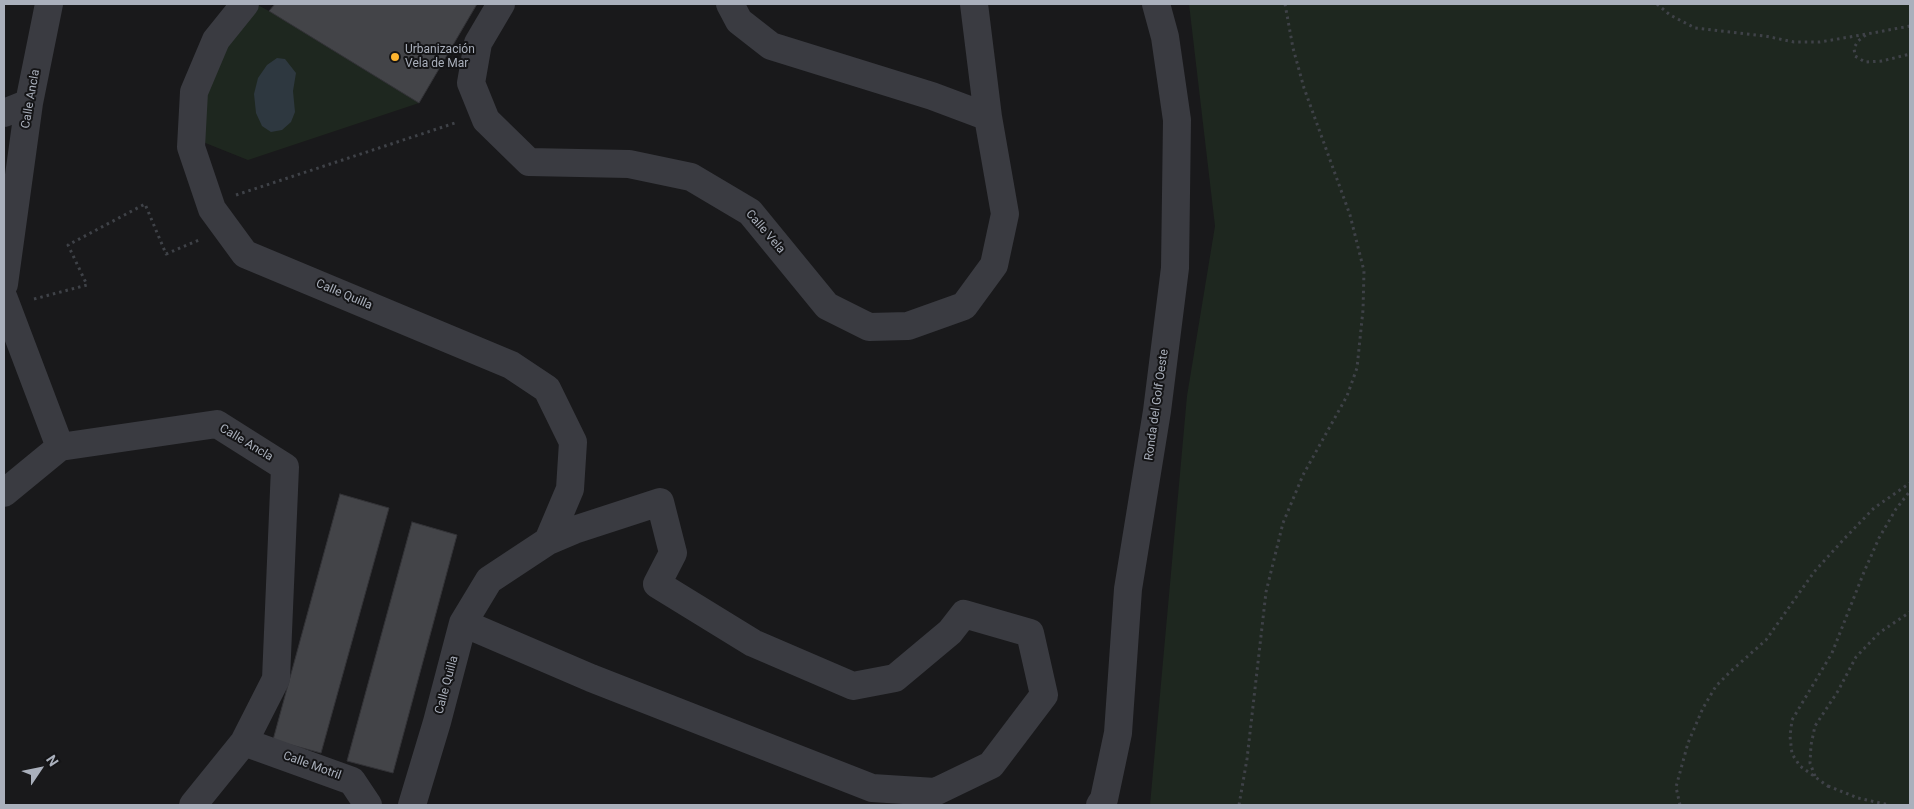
<!DOCTYPE html>
<html>
<head>
<meta charset="utf-8">
<style>
  body { margin:0 }
  #map { position:relative; width:1914px; height:809px; overflow:hidden; background:#19191b; font-family:Roboto,sans-serif }
  canvas { display:block }
  .frame { position:absolute; inset:0; border:5px solid #aab0bc; pointer-events:none }
  .north { position:absolute; left:15px; top:744px; width:50px; height:50px; -webkit-text-stroke:4px #141416; paint-order:stroke; rotate:56deg; font-size:14px; font-weight:700; line-height:20px; text-align:center; color:#aab0bc }
  .north::after { content:''; display:block; margin:auto; width:18px; height:22px; background:#aab0bc; clip-path:polygon(50% 0,100% 100%,50% 72%,0 100%) }
</style>
</head>
<body>
<div id="map">
<canvas width="1914" height="809"></canvas>
<div class="frame"></div>
<div class="north">N</div>
</div>
<script>
const g = document.querySelector('canvas').getContext('2d');
g.lineJoin = 'round';
function fillPath(path, color) { g.fillStyle = color; g.fill(path, 'evenodd'); }
const poly = rows => new Path2D(rows.map(r => 'M' + r).join(''));
function stroke(path, color, width, dash) { g.strokeStyle = color; g.lineWidth = width; g.lineCap = dash ? 'butt' : 'round'; g.setLineDash(dash || []); g.stroke(path); }
function drawText(font, color, halo, rows, align = 'center') {
  g.font = font + ' Roboto,sans-serif'; g.lineWidth = 4; g.setLineDash([]); g.textBaseline = 'middle'; g.strokeStyle = halo; g.fillStyle = color; for (const [text, x, y, turn = 0] of rows) {
    g.save(); g.translate(x, y); g.rotate((+turn || 0) * Math.PI / 180); g.textAlign = isNaN(turn) ? turn : align; if (halo) g.strokeText(text, 0, 0); g.fillText(text, 0, 0); g.restore();
  }
}
const green = poly([
  [256,4,269,11,419,103,248,160,203,142,199,97,226,38],
  [1189,4,1910,4,1910,805,1150,805,1187,396,1215,226]
]);
const water = poly([
  [277,58,285,59,296,73,293,91,295,112,291,122,282,130,271,132,262,126,256,113,254,94,258,78,267,65]
]);
const building = poly([
  [275,4,477,4,419,103,269,11,275,4],
  [340,494,389,508,321,753,273,740,340,494],
  [412,522,457,535,393,773,347,761,412,522]
]);
const path = poly([
  [1657,4,1670,15,1695,28,1765,36,1794,42,1820,42,1867,34],
  [1910,26,1867,34,1858,41,1854,48,1855,56,1865,62,1882,61,1910,54],
  [236,195,458,122],
  [34,299,87,285,68,245,145,204,166,254,199,240],
  [1815,776,1810,763,1811,745,1815,726,1838,691,1856,657,1879,633,1910,612],
  [1828,786,1858,798,1889,805],
  [1829,787,1800,766,1792,754,1790,736,1792,720,1832,653,1864,572,1879,538,1896,509,1910,491],
  [1239,805,1247,759,1266,592,1283,523,1303,475,1347,396,1357,368,1363,310,1364,271,1350,215,1304,88,1293,48,1285,4],
  [1680,805,1676,787,1688,743,1703,708,1716,686,1731,671,1766,640,1814,572,1844,539,1874,508,1910,483]
]);
const minor = poly([
  [245,4,216,40,194,92,191,147,212,209,245,254,511,365,547,389,573,442,570,489,548,541],
  [501,4,478,43,471,83,486,120,529,162,629,164,691,177,750,212,827,306,869,327,908,326,964,306,994,265,1005,214,988,117,974,4],
  [730,4,739,21,771,46,932,96,988,117],
  [4,113,29,103],
  [4,284,29,103,49,4],
  [4,299,60,447],
  [60,447,217,424,285,467,276,679,244,742,193,805],
  [4,493,60,447],
  [244,742,352,781,368,805],
  [412,805,437,722,463,623,489,580,548,541,574,530,660,502,673,553,657,584,753,643,853,686,895,678,950,632,964,614,1030,633,1044,695,991,765,935,792,872,788,591,678,463,623],
  [1100,805,1104,799,1118,733,1128,589,1157,411,1175,268,1177,120,1165,37,1156,4]
]);
const markers = [
  [395,57,5,"#fdb42f"]
];
const poiNames = [
  ["Urbanización",405,50],
  ["Vela de Mar",405,64]
];
const streetNames = [
  ["Calle Ancla",31,99,-80],
  ["Calle Vela",765,232,49],
  ["Calle Quilla",344,295,23],
  ["Ronda del Golf Oeste",1157,405,-82],
  ["Calle Ancla",246,443,31],
  ["Calle Quilla",447,685,-75],
  ["Calle Motril",312,766,20]
];
fillPath(green, '#1e271f');
fillPath(water, '#2e3840');
fillPath(building, '#434448');
stroke(building, '#333337', 1);
stroke(path, '#3f4248', 3, [2.5, 4]);
stroke(minor, '#3a3b41', 28);
for (const [x, y, r, color] of markers) { const dot = new Path2D(); dot.arc(x, y, r, 0, 2 * Math.PI); g.fillStyle = color; g.fill(dot); stroke(dot, '#141416', 2); }
drawText('12px', '#aab0bc', '#141416', poiNames, 'left');
drawText('12px', '#aab0bc', '#141416', streetNames);
</script>
</body>
</html>
